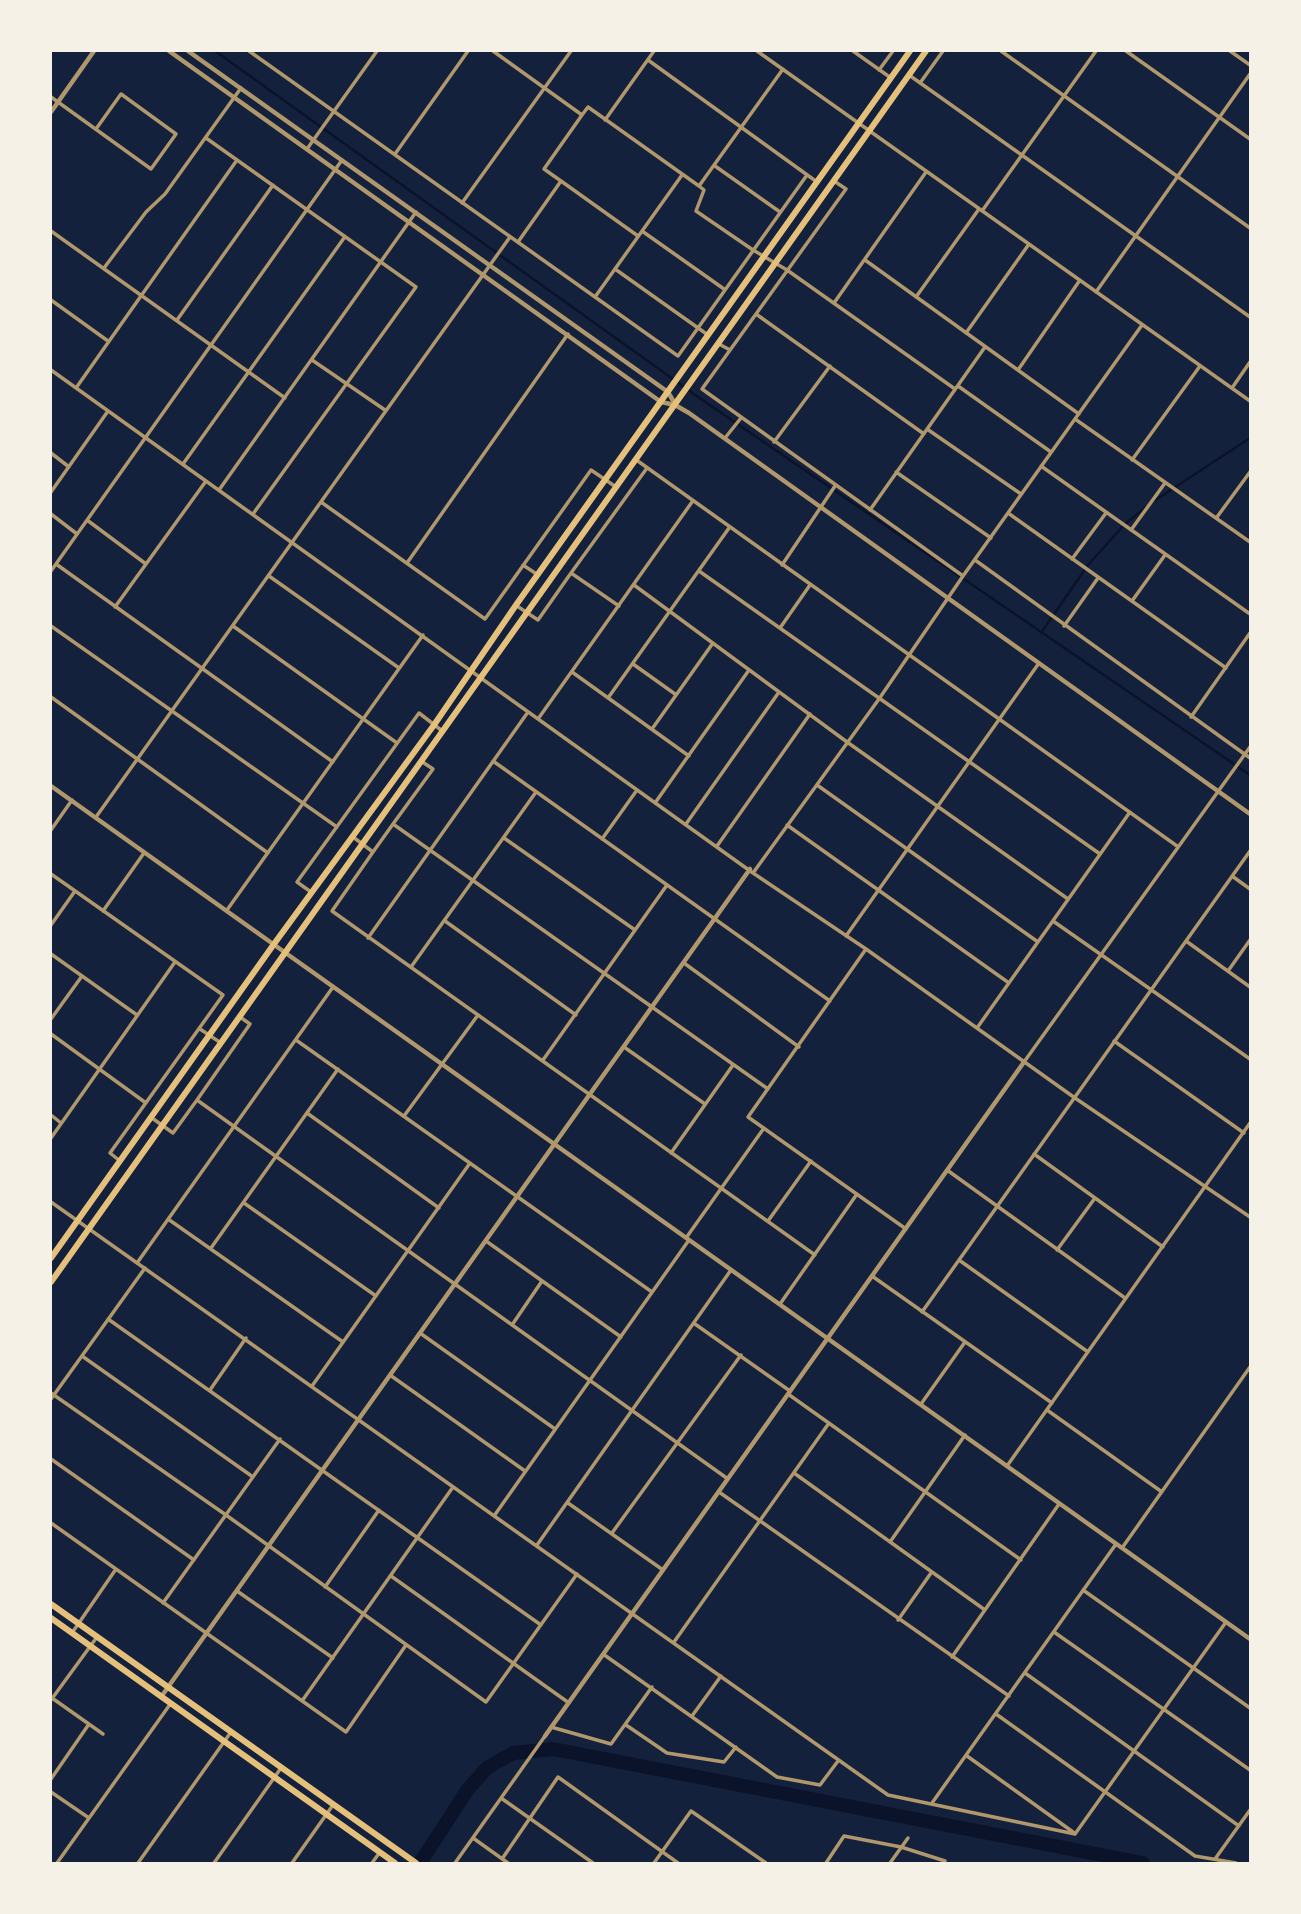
<!DOCTYPE html>
<html>
<head>
<meta charset="utf-8">
<style>
  body { margin:0 }
  #map { position:relative; width:1301px; height:1914px; overflow:hidden; background:#14213d; font-family:Quicksand,sans-serif }
  canvas { display:block }
  .frame { position:absolute; inset:0; border:52px solid #f6f1e7; pointer-events:none }
</style>
</head>
<body>
<div id="map">
<canvas width="1301" height="1914"></canvas>
<div class="frame"></div>
</div>
<script>
const g = document.querySelector('canvas').getContext('2d');
g.lineJoin = 'round';
const poly = rows => new Path2D(rows.map(r => 'M' + r).join(''));
function stroke(path, color, width, dash) { g.strokeStyle = color; g.lineWidth = width; g.lineCap = dash ? 'butt' : 'round'; g.setLineDash(dash || []); g.stroke(path); }
const stream = poly([
  [215,51,698,397,1250,775],
  [1154,501,1250,438],
  [1041,633,1088,565,1125,524,1146,507]
]);
const river = poly([
  [420,1863,468,1789,487,1768,513,1753,553,1749,1143,1863]
]);
const minor = poly([
  [249,51,678,356,807,175],
  [493,51,582,115,588,107,699,186,704,190,696,211,753,250,787,270,955,389],
  [757,51,1250,401],
  [853,51,891,78],
  [1001,51,1250,228],
  [1126,51,1250,139],
  [1230,51,1250,65],
  [648,60,817,182],
  [879,70,893,51],
  [909,75,1250,317],
  [920,83,943,51],
  [51,97,151,169,176,134,121,94,96,129],
  [605,120,654,51],
  [206,138,416,287,253,514],
  [307,149,377,51],
  [395,154,468,51],
  [715,166,780,212],
  [561,181,544,169,582,115],
  [834,181,846,189,702,389,963,576],
  [699,186,783,69],
  [462,203,571,51],
  [982,211,1096,51],
  [51,231,285,398],
  [642,231,724,289],
  [518,242,561,181,638,236],
  [865,260,1079,414],
  [104,268,146,212,165,194,241,88],
  [615,269,708,335],
  [1096,292,1250,74],
  [595,297,682,175],
  [916,297,979,209],
  [51,300,108,341],
  [834,303,926,172],
  [756,314,924,434],
  [177,320,273,185],
  [966,333,1029,244],
  [719,344,730,350],
  [312,360,385,410],
  [51,370,753,873,866,949,1075,1098,1250,1217],
  [1018,370,1080,280],
  [958,386,1051,452],
  [76,388,237,160],
  [1232,388,1250,362],
  [1075,419,1250,542],
  [927,429,1021,494],
  [725,438,741,418],
  [774,442,830,366],
  [51,453,69,467],
  [635,459,1177,846],
  [1132,460,1200,366],
  [183,464,344,238],
  [1041,466,1250,614],
  [896,472,991,538],
  [219,490,416,212],
  [51,492,108,411],
  [321,502,485,619,591,470,616,487],
  [870,510,985,347],
  [1008,513,1226,668],
  [51,514,77,534],
  [1217,517,1250,472],
  [87,520,146,564],
  [1131,530,1165,483],
  [1072,559,1106,513],
  [975,560,1250,758],
  [407,563,568,334],
  [56,564,333,762],
  [523,565,538,575],
  [782,565,835,486],
  [51,571,342,160],
  [699,571,1100,854],
  [571,573,647,468],
  [269,576,399,668],
  [634,585,847,742,1068,899],
  [1132,601,1165,555],
  [517,606,538,620,571,573,619,606],
  [115,607,206,481],
  [51,626,337,827],
  [233,626,397,743],
  [1064,626,1098,578],
  [780,628,810,585],
  [633,664,675,694],
  [572,672,689,756],
  [51,697,268,853],
  [608,698,729,528],
  [1191,717,1250,633],
  [538,719,692,502],
  [652,729,713,643],
  [493,761,830,1001],
  [817,785,1038,942],
  [655,803,749,670],
  [96,817,510,237],
  [393,824,433,769,421,761],
  [686,824,779,692],
  [787,825,1009,983],
  [51,830,72,800],
  [353,837,373,852,332,911,815,1255],
  [504,838,635,930],
  [602,839,637,790],
  [717,846,810,714],
  [373,852,393,824,768,1089],
  [753,873,879,699,963,576,1142,325],
  [51,874,223,995,110,1153,120,1161],
  [1232,876,1250,889],
  [311,892,297,882,419,713,441,730],
  [227,910,423,635],
  [103,911,144,853],
  [445,921,576,1015],
  [1053,921,1250,1059],
  [51,925,75,891],
  [846,936,1039,663],
  [368,938,528,712],
  [1186,941,1250,987],
  [866,949,748,1117,906,1229],
  [51,954,137,1015],
  [684,963,799,1047],
  [411,967,536,792],
  [1228,971,1250,940],
  [51,1019,82,976],
  [977,1028,1130,812],
  [200,1029,221,1043],
  [51,1034,146,1103],
  [296,1040,652,1292],
  [1114,1041,1244,1133],
  [624,1047,705,1104],
  [543,1060,667,885],
  [1024,1062,1250,747],
  [197,1100,250,1024,240,1017],
  [307,1113,439,1208],
  [51,1115,61,1123],
  [404,1116,478,1015],
  [152,1118,173,1133,197,1100,728,1479],
  [51,1138,175,962],
  [671,1153,733,1065],
  [1034,1154,1163,1247],
  [947,1170,1125,1298],
  [51,1202,888,1795,1075,1834],
  [244,1203,376,1296],
  [168,1219,343,1342],
  [768,1221,811,1161],
  [686,1238,764,1128],
  [486,1241,621,1337],
  [211,1248,338,1069],
  [1057,1250,1095,1198],
  [959,1260,1088,1352],
  [137,1263,333,987],
  [872,1276,1052,1403],
  [780,1304,857,1194],
  [922,1312,1250,851],
  [108,1319,541,1625],
  [695,1324,790,1391],
  [512,1325,542,1281],
  [420,1333,555,1429],
  [82,1356,253,1477],
  [390,1375,525,1471],
  [312,1386,470,1163],
  [210,1390,246,1338],
  [51,1393,226,1515,486,1702,577,1574],
  [788,1394,1021,1560],
  [51,1399,145,1268],
  [921,1404,965,1342],
  [1047,1410,1162,1492],
  [51,1459,194,1560],
  [1007,1466,1250,1123],
  [794,1473,985,1610],
  [719,1492,1009,1696],
  [568,1503,663,1570],
  [494,1516,689,1240],
  [51,1523,346,1732,406,1645],
  [612,1533,741,1355],
  [890,1542,965,1435],
  [537,1545,731,1270],
  [1122,1548,1250,1367],
  [391,1576,569,1703],
  [325,1587,379,1510],
  [1083,1590,1250,1708],
  [237,1591,333,1658],
  [163,1603,280,1439],
  [898,1620,931,1573],
  [1054,1632,1250,1770],
  [72,1633,116,1569],
  [674,1642,829,1423],
  [603,1654,777,1777,820,1785,838,1761],
  [952,1657,1059,1504],
  [1025,1673,1239,1826],
  [52,1698,103,1734],
  [51,1700,97,1637],
  [302,1701,453,1487],
  [996,1714,1195,1856,1236,1863],
  [692,1716,721,1676],
  [626,1725,667,1753,724,1762,736,1747],
  [551,1727,611,1744,652,1687],
  [967,1756,1073,1832],
  [51,1779,89,1724],
  [51,1792,89,1818],
  [501,1798,593,1863],
  [932,1803,1116,1544],
  [1075,1834,1226,1622],
  [473,1838,508,1863],
  [502,1859,558,1777,678,1863],
  [1215,1859,1250,1810],
  [57,1863,171,1703],
  [138,1863,231,1732],
  [214,1863,281,1768],
  [292,1863,333,1805],
  [372,1863,380,1852],
  [455,1863,545,1736],
  [654,1863,691,1811,766,1863],
  [826,1863,844,1836,901,1847,945,1861,943,1863],
  [890,1863,908,1838]
]);
const tertiary = poly([
  [169,51,661,402,675,405,689,413,1250,814],
  [188,51,668,392,675,404],
  [51,112,94,51],
  [51,786,1250,1639],
  [161,1697,750,869],
  [545,1736,1024,1062]
]);
const primary = poly([
  [51,1258,274,944,434,725,516,605,910,51],
  [51,1282,926,51],
  [51,1604,416,1863],
  [51,1618,395,1863]
]);
stroke(stream, '#0b132b', 2.5);
stroke(river, '#0b132b', 14);
stroke(minor, '#b1986c', 3.5);
stroke(tertiary, '#b1986c', 4.5);
stroke(primary, '#e5c07b', 6);
</script>
</body>
</html>
